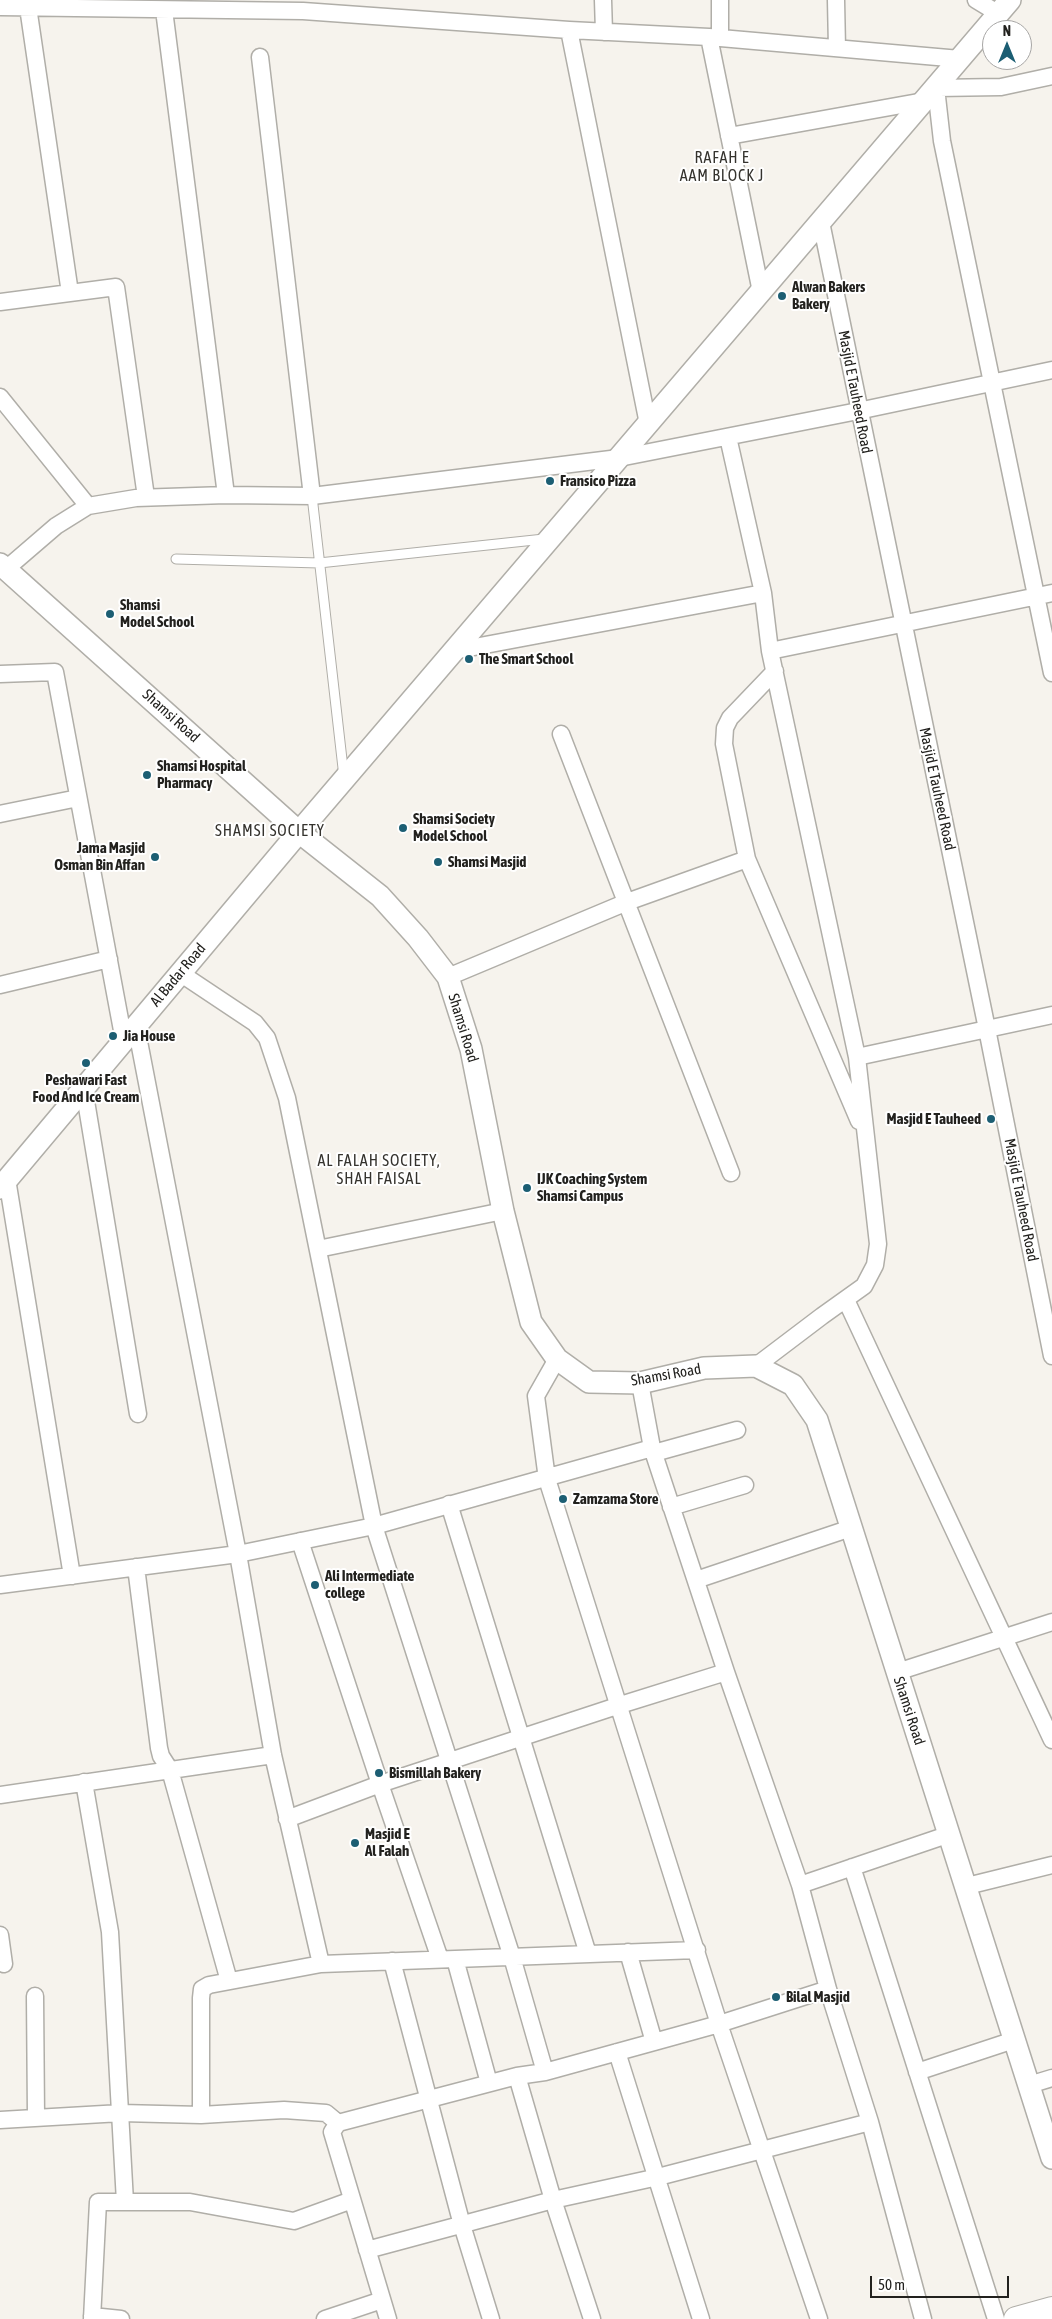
<!DOCTYPE html>
<html>
<head>
<meta charset="utf-8">
<style>
  body { margin:0 }
  #map { position:relative; width:1052px; height:2319px; overflow:hidden; background:#f6f3ed; font-family:"Asap Condensed",sans-serif }
  canvas { display:block }
  .north { position:absolute; left:982px; top:20px; width:50px; height:50px; box-sizing:border-box; background:#fff; border:1px solid #a7a6a5; border-radius:50%; rotate:0deg; font-size:14px; font-weight:700; line-height:20px; text-align:center; color:#22211e }
  .north::after { content:''; display:block; margin:auto; width:18px; height:22px; background:#1c5e73; clip-path:polygon(50% 0,100% 100%,50% 72%,0 100%) }
  .scale { position:absolute; left:870px; top:2276px; width:139px; height:22px; box-sizing:border-box; border:2px solid #22211e; border-top:0; padding-left:6px; font-size:15px; line-height:18px; white-space:nowrap; color:#22211e; -webkit-text-stroke:4px #fff; paint-order:stroke }
</style>
</head>
<body>
<div id="map">
<canvas width="1052" height="2319"></canvas>
<div class="north">N</div>
<div class="scale">50 m</div>
</div>
<script>
const g = document.querySelector('canvas').getContext('2d');
g.lineJoin = 'round';
const poly = rows => new Path2D(rows.map(r => 'M' + r).join(''));
function stroke(path, color, width, dash) { g.strokeStyle = color; g.lineWidth = width; g.lineCap = dash ? 'butt' : 'round'; g.setLineDash(dash || []); g.stroke(path); }
function drawText(font, color, halo, rows, align = 'center') {
  g.font = font + ' "Asap Condensed",sans-serif'; g.lineWidth = 4; g.setLineDash([]); g.textBaseline = 'middle'; g.strokeStyle = halo; g.fillStyle = color; for (const [text, x, y, turn = 0] of rows) {
    g.save(); g.translate(x, y); g.rotate((+turn || 0) * Math.PI / 180); g.textAlign = isNaN(turn) ? turn : align; if (halo) g.strokeText(text, 0, 0); g.fillText(text, 0, 0); g.restore();
  }
}
const service = poly([
  [312,496,344,777],
  [176,559,319,563,544,539]
]);
const minor = poly([
  [603,0,604,32],
  [720,0,720,38],
  [836,0,837,48],
  [976,0,999,14],
  [0,7,303,11,569,30,709,37,960,59],
  [28,7,70,293],
  [164,10,226,495],
  [569,30,648,424],
  [709,37,761,292],
  [260,57,312,496],
  [1052,76,1001,87,936,88,942,141,1052,673],
  [729,136,924,101],
  [821,222,987,1029,1052,1356],
  [0,302,116,287,146,497],
  [0,397,88,506],
  [728,437,763,593,770,651,857,1057,878,1244,875,1265,864,1286,822,1316,756,1366],
  [6,569,56,526,88,506,136,498,226,495,312,496,619,458,858,411,1052,370],
  [453,651,763,593],
  [770,651,1052,593],
  [775,671,730,718,725,728,724,744,747,859,859,1121],
  [0,674,55,672,124,1041],
  [561,734,731,1173],
  [0,814,78,798],
  [180,973,255,1023,267,1038,287,1098,374,1526,512,1957,545,2072],
  [448,977,627,902,747,859],
  [0,985,109,959],
  [136,1026,238,1554,273,1755,321,1964],
  [857,1057,1052,1015],
  [84,1089,138,1414],
  [7,1179,72,1576],
  [318,1249,503,1211],
  [846,1300,1052,1740],
  [557,1359,536,1396,547,1479,719,2024,819,2319],
  [640,1383,652,1448,726,1672,800,1885,950,1834],
  [654,1453,737,1430],
  [449,1504,588,1954],
  [671,1507,745,1485],
  [300,1541,380,1784,440,1959],
  [136,1567,159,1748,161,1756,170,1770,229,1981],
  [696,1580,851,1528],
  [0,1585,238,1554,374,1526,652,1448],
  [897,1672,1052,1622],
  [84,1782,110,1932,125,2202],
  [0,1795,273,1755],
  [287,1819,380,1784,617,1706,726,1672],
  [852,1867,996,2319],
  [800,1885,828,1989],
  [967,1886,1052,1865],
  [0,1935,4,1964],
  [628,1952,654,2042],
  [455,1959,489,2083],
  [392,1961,462,2225,491,2319],
  [35,1996,36,2117],
  [617,2052,701,2319],
  [917,2072,1014,2040],
  [517,2076,553,2200,592,2319],
  [1029,2085,1052,2078],
  [201,2115,201,1998,202,1989,209,1985,321,1964,697,1950],
  [0,2120,121,2113,201,2115,284,2110,326,2113,338,2123],
  [367,2250,553,2200,658,2177,870,2122],
  [92,2316,121,2319],
  [92,2319,98,2202,190,2202,294,2221,352,2200],
  [325,2319,382,2300],
  [388,2319,332,2132,338,2123,517,2076,545,2072,654,2042,719,2024,828,1989,870,2122,923,2319]
]);
const tertiary = poly([
  [0,564,299,832,380,896,418,938,448,977,471,1049,503,1211,531,1322,557,1359,589,1382,640,1383,704,1368,756,1366,793,1385,817,1420,1052,2158],
  [0,1188,299,832,1010,0]
]);
const secondary = poly([
  [1016,2319,1052,2309]
]);
const markers = [
  [782,296,5,"#1c5e73"],
  [550,481,5,"#1c5e73"],
  [110,614,5,"#1c5e73"],
  [469,659,5,"#1c5e73"],
  [147,775,5,"#1c5e73"],
  [403,828,5,"#1c5e73"],
  [155,857,5,"#1c5e73"],
  [438,862,5,"#1c5e73"],
  [113,1036,5,"#1c5e73"],
  [86,1063,5,"#1c5e73"],
  [991,1119,5,"#1c5e73"],
  [527,1188,5,"#1c5e73"],
  [563,1499,5,"#1c5e73"],
  [315,1585,5,"#1c5e73"],
  [379,1773,5,"#1c5e73"],
  [355,1843,5,"#1c5e73"],
  [776,1997,5,"#1c5e73"]
];
const poiNames = [
  ["Alwan Bakers",792,287],
  ["Bakery",792,304],
  ["Fransico Pizza",560,481],
  ["Shamsi",120,605],
  ["Model School",120,622],
  ["The Smart School",479,659],
  ["Shamsi Hospital",157,766],
  ["Pharmacy",157,783],
  ["Shamsi Society",413,819],
  ["Model School",413,836],
  ["Jama Masjid",145,848,"right"],
  ["Osman Bin Affan",145,865,"right"],
  ["Shamsi Masjid",448,862],
  ["Jia House",123,1036],
  ["Peshawari Fast",86,1080,"center"],
  ["Food And Ice Cream",86,1097,"center"],
  ["Masjid E Tauheed",981,1119,"right"],
  ["IJK Coaching System",537,1179],
  ["Shamsi Campus",537,1196],
  ["Zamzama Store",573,1499],
  ["Ali Intermediate",325,1576],
  ["college",325,1593],
  ["Bismillah Bakery",389,1773],
  ["Masjid E",365,1834],
  ["Al Falah",365,1851],
  ["Bilal Masjid",786,1997]
];
const streetNames = [
  ["Masjid E Tauheed Road",855,392,79],
  ["Shamsi Road",171,716,42],
  ["Masjid E Tauheed Road",937,789,78],
  ["Al Badar Road",178,975,-50],
  ["Shamsi Road",463,1028,73],
  ["Masjid E Tauheed Road",1021,1200,79],
  ["Shamsi Road",666,1375,-10],
  ["Shamsi Road",909,1711,72]
];
const neighbourhoodNames = [
  ["RAFAH E",722,158],
  ["AAM BLOCK J",722,176],
  ["SHAMSI SOCIETY",270,831],
  ["AL FALAH SOCIETY,",379,1161],
  ["SHAH FAISAL",379,1179]
];
stroke(service, '#b0aea8', 11);
stroke(minor, '#b0aea8', 19);
stroke(tertiary, '#b0aea8', 24);
stroke(secondary, '#b0aea8', 26);
stroke(service, '#fff', 9);
stroke(minor, '#fff', 16);
stroke(tertiary, '#fff', 21);
stroke(secondary, '#fff', 24);
for (const [x, y, r, color] of markers) { const dot = new Path2D(); dot.arc(x, y, r, 0, 2 * Math.PI); g.fillStyle = color; g.fill(dot); stroke(dot, '#fff', 2); }
drawText('bold 15px', '#22211e', '#fff', poiNames, 'left');
drawText('15px', '#22211e', '#fff', streetNames);
g.letterSpacing = '1px';
drawText('16px', '#35332e', '#fff', neighbourhoodNames);
g.letterSpacing = '0px';
</script>
</body>
</html>
